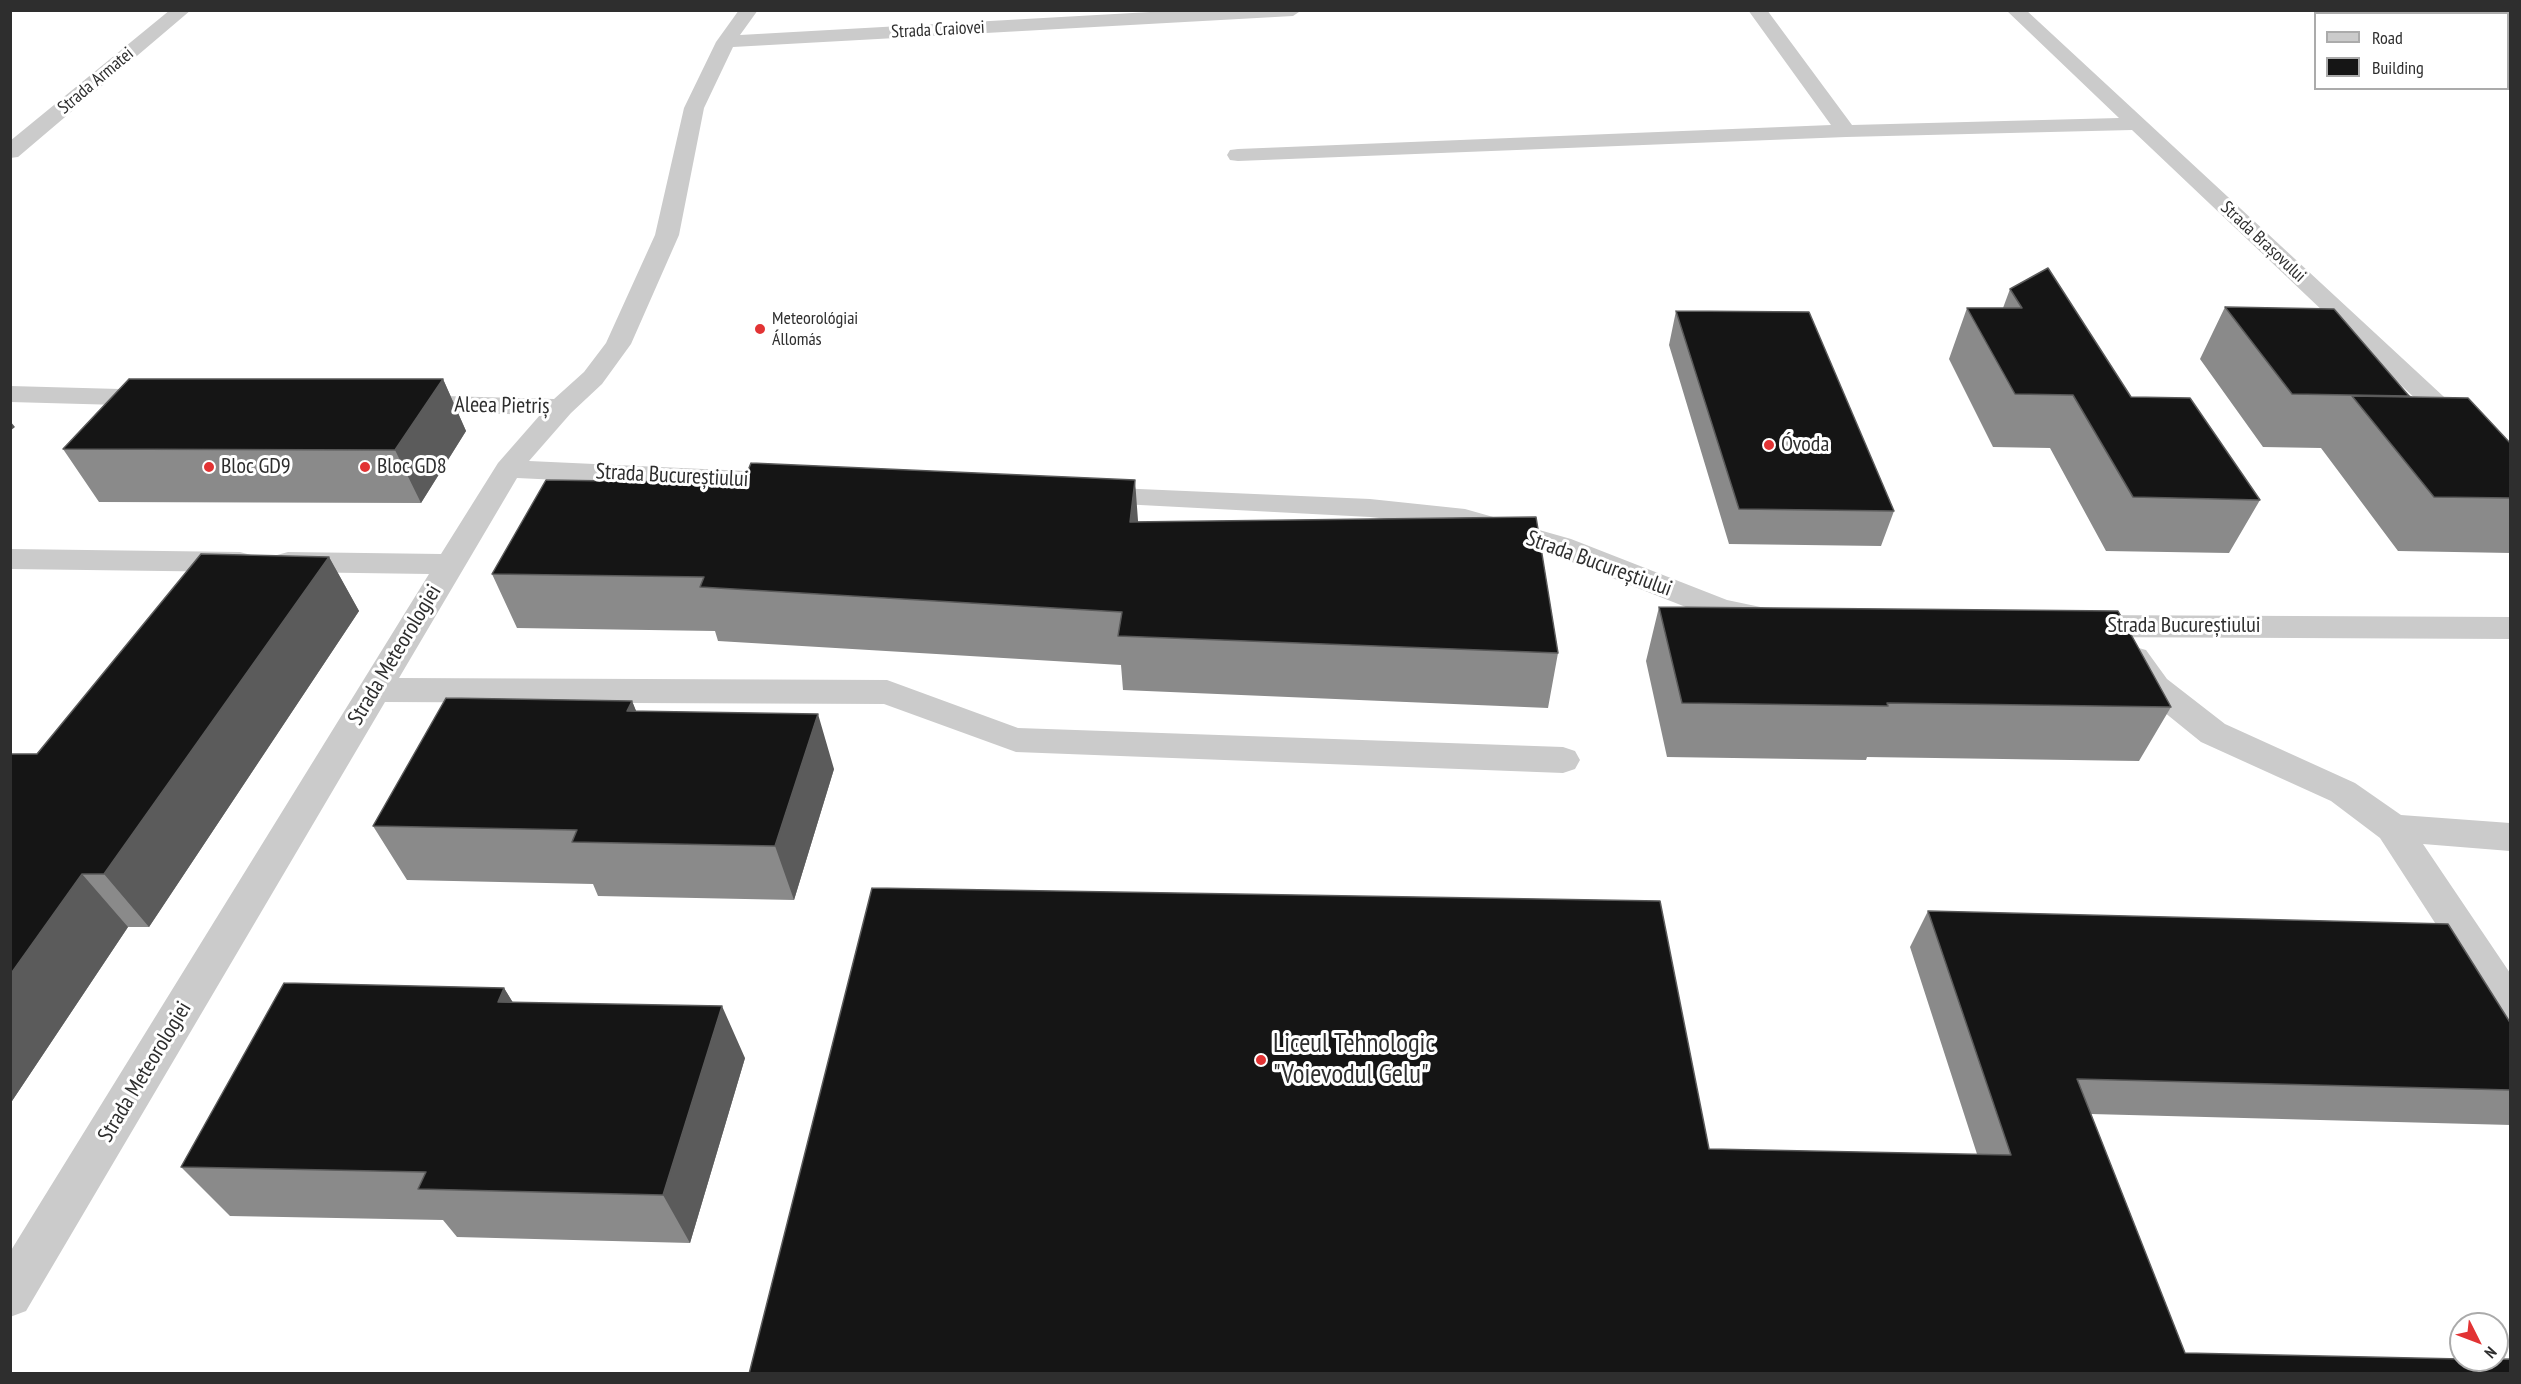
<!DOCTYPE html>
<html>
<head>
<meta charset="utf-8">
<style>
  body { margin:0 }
  #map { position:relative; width:2521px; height:1384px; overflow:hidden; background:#fff; font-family:"PT Sans Narrow",sans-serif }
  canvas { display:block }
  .frame { position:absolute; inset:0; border:12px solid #2e2e2e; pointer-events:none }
  .legend { position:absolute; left:2314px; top:12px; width:195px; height:78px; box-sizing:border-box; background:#fff; border:2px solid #ababab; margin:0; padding:8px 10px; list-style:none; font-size:18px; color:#2e2e2e }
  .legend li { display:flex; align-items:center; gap:12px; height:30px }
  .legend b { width:30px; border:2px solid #ababab }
  .north { position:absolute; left:2449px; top:1312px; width:60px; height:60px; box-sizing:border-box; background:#fff; border:2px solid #ababab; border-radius:50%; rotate:132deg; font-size:16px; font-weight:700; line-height:24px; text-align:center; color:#2e2e2e }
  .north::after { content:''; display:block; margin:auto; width:21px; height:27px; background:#e23334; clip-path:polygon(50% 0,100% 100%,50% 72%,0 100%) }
</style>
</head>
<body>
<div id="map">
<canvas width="2521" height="1384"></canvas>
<div class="frame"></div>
<ul class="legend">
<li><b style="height:8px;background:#cbcbcb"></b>Road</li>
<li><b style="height:16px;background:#151515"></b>Building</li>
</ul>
<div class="north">N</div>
</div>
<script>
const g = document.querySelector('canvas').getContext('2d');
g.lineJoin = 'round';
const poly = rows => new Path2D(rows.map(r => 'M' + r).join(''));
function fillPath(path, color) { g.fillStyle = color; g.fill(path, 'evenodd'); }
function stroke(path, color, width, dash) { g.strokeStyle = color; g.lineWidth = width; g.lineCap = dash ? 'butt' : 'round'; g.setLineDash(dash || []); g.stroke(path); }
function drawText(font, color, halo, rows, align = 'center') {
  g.font = font + ' "PT Sans Narrow",sans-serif'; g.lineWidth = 6; g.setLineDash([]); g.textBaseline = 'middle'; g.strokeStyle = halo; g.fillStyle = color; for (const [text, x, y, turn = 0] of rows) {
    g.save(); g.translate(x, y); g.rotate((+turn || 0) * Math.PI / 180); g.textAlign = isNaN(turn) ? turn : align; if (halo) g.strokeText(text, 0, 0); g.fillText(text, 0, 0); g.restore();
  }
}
const minor = poly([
  [170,10,191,10,18,157,10,158,10,141,170,10],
  [739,10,758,10,740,35,1186,10,1302,10,1293,16,733,47,704,108,679,235,631,344,602,384,571,413,529,461,790,473,800,476,804,482,800,488,790,491,517,478,399,678,887,680,1018,728,1563,747,1575,751,1580,760,1575,769,1563,773,1016,752,884,704,385,702,26,1311,10,1317,10,1252,429,574,288,572,277,569,273,562,277,555,288,552,441,554,498,463,540,415,408,411,399,409,395,403,399,397,408,395,554,399,584,372,606,343,655,235,684,108,716,42,739,10],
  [1748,10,1767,10,1852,125,2119,118,2006,10,2026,10,2510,458,2510,481,2500,479,2132,130,1846,137,1238,161,1230,160,1227,155,1230,150,1238,149,1831,125,1748,10],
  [10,386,156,390,165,392,169,398,165,404,156,406,10,402,10,386],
  [1093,487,1370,499,1465,509,1571,539,1727,600,1770,609,1775,616,1770,623,1759,627,1711,617,1549,553,1463,527,1370,517,1083,502,1079,496,1083,490,1093,487],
  [10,549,240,552,251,555,255,562,251,569,240,572,10,569,10,549],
  [2080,615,2510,617,2510,639,2080,637,2069,634,2064,626,2069,618,2080,615],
  [2135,647,2146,650,2167,679,2225,724,2355,783,2401,815,2510,823,2510,851,2423,844,2510,973,2510,1022,2496,1017,2380,838,2331,801,2201,742,2143,695,2119,658,2124,650,2135,647]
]);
const wall = poly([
  [2010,289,2131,397,2260,500,2229,553,2106,551,2050,448,1993,447,1949,359,1967,308,2003,308],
  [2225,307,2511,444,2511,553,2398,551,2321,448,2263,447,2200,359],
  [1676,311,1894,511,1881,546,1729,544,1669,345],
  [443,379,466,431,421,503,99,502,63,449],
  [1138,522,1558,653,1548,708,1123,690,1121,665,718,641,715,631,517,628,492,574],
  [329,557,359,611,149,927,128,927,10,1104,10,754,37,754],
  [1659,607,2171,707,2139,761,1867,757,1866,760,1667,757,1646,661],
  [632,701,636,711,834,769,794,900,598,896,593,884,407,880,373,826],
  [1928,911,2511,1024,2511,1125,2091,1114,2185,1353,749,1374,1977,1154,1910,947],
  [504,988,513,1003,745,1058,690,1243,457,1237,443,1220,230,1216,181,1167]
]);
const shadedWall = poly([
  [443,379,466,431,421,503,395,450],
  [10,421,15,427,10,431],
  [1135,480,1139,534,1130,522],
  [329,557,359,611,149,927,104,874],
  [632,701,654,755,627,711],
  [818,714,834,769,794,900,775,846],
  [82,874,128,927,10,1104,10,975],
  [504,988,536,1040,498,1002],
  [722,1006,745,1058,690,1243,663,1195]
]);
const building = poly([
  [2048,268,2131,397,2190,398,2260,500,2133,497,2073,395,2015,394,1967,308,2022,308,2010,289,2048,268],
  [2225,307,2334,309,2409,396,2292,394,2225,307],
  [1676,311,1809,312,1894,511,1739,509,1676,311],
  [129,379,443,379,395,450,63,449,129,379],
  [2352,396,2468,398,2511,444,2511,498,2434,497,2352,396],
  [751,463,1135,480,1130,522,1536,517,1558,653,1118,636,1122,612,700,587,704,577,492,574,546,480,743,483,751,463],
  [201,554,329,557,104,874,82,874,10,975,10,754,37,754,201,554],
  [1659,607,2118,611,2171,707,1887,703,1888,706,1682,703,1659,607],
  [446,698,632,701,627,711,818,714,775,846,572,842,577,830,373,826,446,698],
  [872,888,1660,901,1709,1149,2011,1155,1928,911,2448,924,2511,1024,2511,1090,2077,1079,2185,1353,2461,1359,2461,1360,2511,1359,2511,1374,749,1374,872,888],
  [284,983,504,988,498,1002,722,1006,663,1195,418,1189,426,1172,181,1167,284,983]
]);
const markers = [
  [760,329,6,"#e23334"],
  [1769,445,6,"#e23334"],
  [209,467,6,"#e23334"],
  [365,467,6,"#e23334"],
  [1261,1060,6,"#e23334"]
];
const farStreetnames = [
  ["Strada Craiovei",938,30,-3],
  ["Strada Armatei",96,81,-40],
  ["Strada Brașovului",2263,242,43]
];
const farPoinames = [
  ["Meteorológiai",772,319],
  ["Állomás",772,340]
];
const streetNames = [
  ["Aleea Pietriș",502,406,1],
  ["Strada Bucureștiului",672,476,3],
  ["Strada Bucureștiului",1599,564,20],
  ["Strada Bucureștiului",2184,626],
  ["Strada Meteorologiei",395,655,-59],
  ["Strada Meteorologiei",145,1072,-59]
];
const poiNames = [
  ["Óvoda",1781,445],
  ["Bloc GD9",221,467],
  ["Bloc GD8",377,467]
];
const nearPoinames = [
  ["Liceul Tehnologic",1273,1044],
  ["\"Voievodul Gelu\"",1273,1075]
];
fillPath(minor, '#cbcbcb');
fillPath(wall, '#8a8a8a');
fillPath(shadedWall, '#5b5b5b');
fillPath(building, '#151515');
stroke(building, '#5b5b5b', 1.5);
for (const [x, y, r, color] of markers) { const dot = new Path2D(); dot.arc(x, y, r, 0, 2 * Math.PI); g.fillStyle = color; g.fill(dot); stroke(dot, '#fff', 2); }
drawText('18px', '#2e2e2e', '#fff', farStreetnames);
drawText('18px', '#2e2e2e', '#fff', farPoinames, 'left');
drawText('22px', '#2e2e2e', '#fff', streetNames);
drawText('22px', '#2e2e2e', '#fff', poiNames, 'left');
drawText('27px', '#2e2e2e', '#fff', nearPoinames, 'left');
</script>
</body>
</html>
